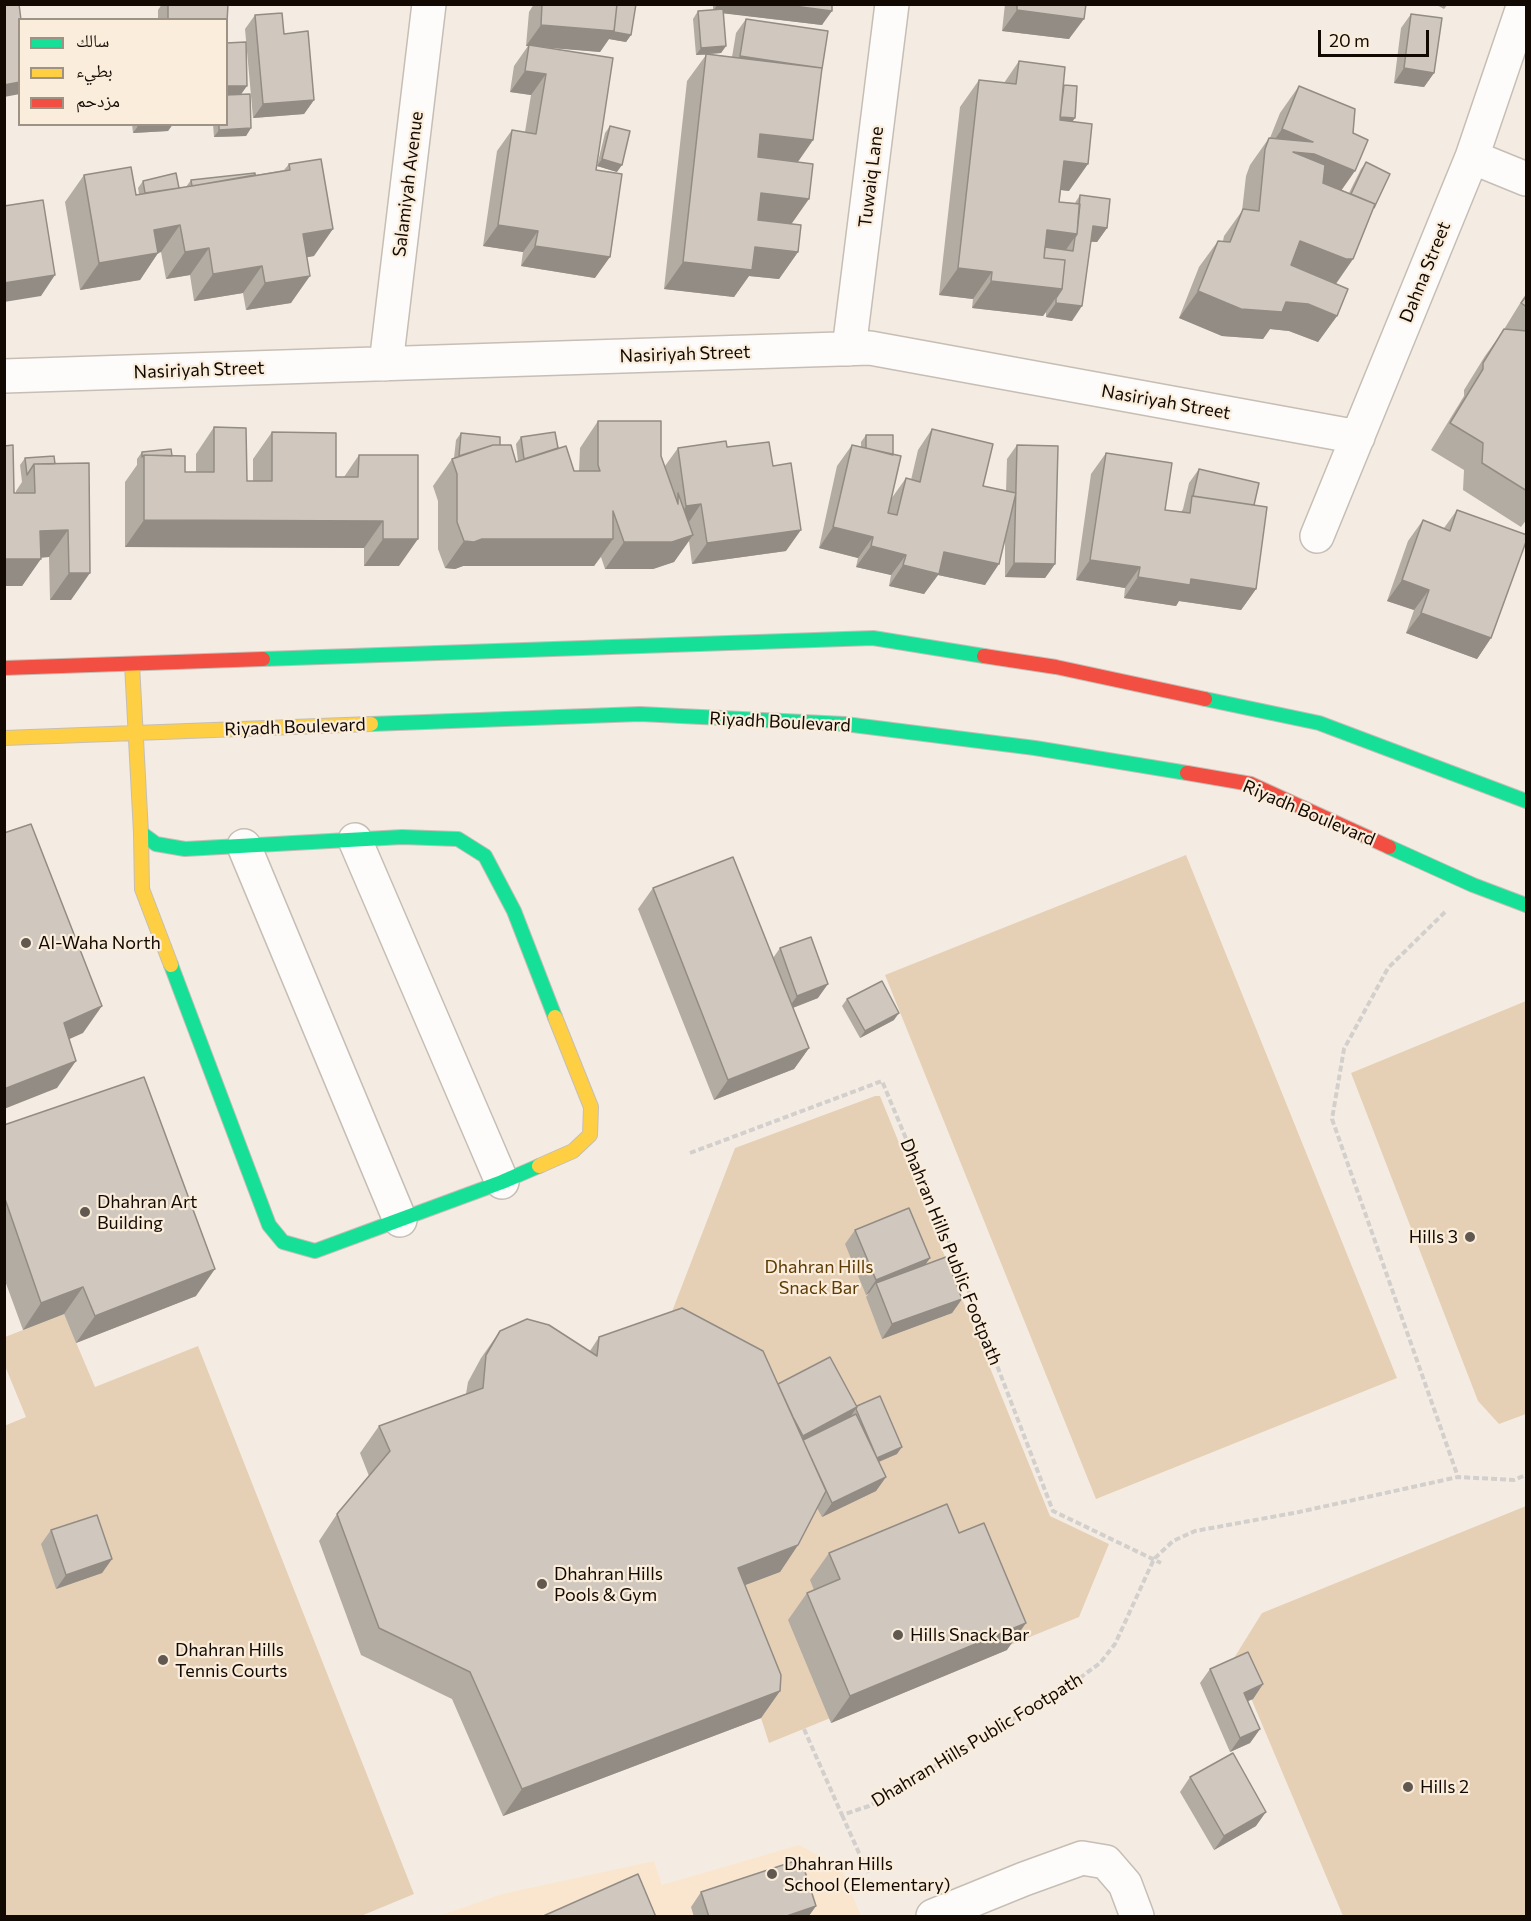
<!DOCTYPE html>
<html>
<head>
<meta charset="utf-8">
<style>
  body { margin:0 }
  #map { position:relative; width:1531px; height:1921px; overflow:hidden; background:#f4ece2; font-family:Commissioner,"Noto Naskh Arabic",sans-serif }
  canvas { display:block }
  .frame { position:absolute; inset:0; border:6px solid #120a02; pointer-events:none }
  .legend { position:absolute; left:18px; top:18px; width:210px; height:108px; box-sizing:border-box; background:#fbeddb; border:2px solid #9e9284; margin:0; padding:8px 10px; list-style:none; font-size:18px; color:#120a02 }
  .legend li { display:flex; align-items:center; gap:12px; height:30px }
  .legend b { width:30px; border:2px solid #9e9284 }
  .scale { position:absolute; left:1318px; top:30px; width:111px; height:27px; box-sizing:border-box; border:3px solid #120a02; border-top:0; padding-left:8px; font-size:18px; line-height:21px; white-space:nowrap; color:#120a02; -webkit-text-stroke:4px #fbeddb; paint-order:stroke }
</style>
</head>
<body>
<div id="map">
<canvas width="1531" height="1921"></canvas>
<div class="frame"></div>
<ul class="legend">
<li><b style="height:8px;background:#16e098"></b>سالك</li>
<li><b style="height:8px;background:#ffcf43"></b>بطيء</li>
<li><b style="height:8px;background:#f24e42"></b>مزدحم</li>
</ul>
<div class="scale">20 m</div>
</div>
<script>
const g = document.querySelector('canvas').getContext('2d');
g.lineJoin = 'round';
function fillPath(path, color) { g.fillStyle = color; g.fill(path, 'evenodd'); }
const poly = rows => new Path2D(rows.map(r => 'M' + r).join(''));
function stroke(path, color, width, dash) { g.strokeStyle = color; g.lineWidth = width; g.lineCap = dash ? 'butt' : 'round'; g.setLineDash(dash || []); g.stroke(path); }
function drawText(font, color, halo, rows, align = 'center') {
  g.font = font + ' Commissioner,sans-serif'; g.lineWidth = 4.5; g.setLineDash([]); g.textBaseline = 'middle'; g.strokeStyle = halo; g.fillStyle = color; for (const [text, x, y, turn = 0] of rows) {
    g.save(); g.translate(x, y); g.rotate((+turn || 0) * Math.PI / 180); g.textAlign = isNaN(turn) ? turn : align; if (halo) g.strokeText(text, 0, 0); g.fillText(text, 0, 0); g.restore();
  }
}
const built = poly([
  [799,1845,841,1867,861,1916,439,1916,502,1894,654,1861,662,1885]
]);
const green = poly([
  [1186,855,1397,1378,1096,1499,885,975],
  [1526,1001,1526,1414,1499,1424,1478,1401,1351,1073],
  [875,1096,880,1096,1050,1516,1109,1544,1079,1617,769,1743,761,1718,762,1702,719,1595,780,1572,663,1335,735,1148],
  [64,1314,95,1387,198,1346,414,1894,361,1916,5,1916,4,1426,26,1417,5,1366,5,1337],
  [1526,1506,1526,1916,1343,1916,1234,1658,1262,1613]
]);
const path = poly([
  [1445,912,1388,968,1344,1049,1332,1119,1458,1477],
  [690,1153,882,1081,953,1251,1053,1511,1161,1563],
  [804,1729,842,1815,869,1806,1073,1683,1100,1663,1115,1644,1154,1559,1173,1541,1195,1531,1299,1512,1458,1477,1514,1480,1526,1475],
  [842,1815,868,1873]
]);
const street = poly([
  [1472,157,1526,179],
  [849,349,892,4],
  [386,364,429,4],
  [4,376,870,348,1358,437],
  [1317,536,1472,157,1524,4],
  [355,840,502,1182],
  [244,846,400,1220],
  [933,1916,1024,1879,1082,1858,1106,1862,1125,1884,1137,1916]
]);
const fast = poly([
  [263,659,873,638,984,656],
  [1205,699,1319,723,1526,801],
  [371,724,640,714,845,724,1035,748,1187,773],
  [141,833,156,844,185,849,402,837,458,839,485,856,514,911,555,1017],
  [1389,847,1473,885,1526,905],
  [171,965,269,1225,283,1242,315,1251,502,1182,539,1166]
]);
const slow = poly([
  [132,664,141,833,142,889,171,965],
  [4,738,371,724],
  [539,1166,573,1151,590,1135,591,1107,555,1017]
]);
const jam = poly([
  [984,656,1056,667,1205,699],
  [4,668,263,659],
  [1187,773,1251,784,1389,847]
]);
const wall = poly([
  [162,4,228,4,226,20,158,20,158,10],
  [534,4,636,4,631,35,626,42,609,39,600,52,545,47,596,170,595,278,521,266,523,252,483,246,497,151,512,130,525,132,531,95,510,92,514,66,528,46,526,46,529,12],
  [713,4,832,4,822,25,723,13,726,46,721,53,708,54,732,57,736,33,746,19,821,70,813,140,798,162,791,224,798,252,779,279,749,276,734,297,664,289,687,81,706,55,696,55,693,19,698,11,713,10],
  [1005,4,1086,4,1069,39,1002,31],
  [1435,4,1448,4,1444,9],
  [1411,14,1434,73,1424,87,1394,83,1401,28],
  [255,15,284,34,314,100,304,114,253,118,245,29],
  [1019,61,1064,85,1072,122,1069,191,1061,190,1059,202,1075,203,1080,195,1107,228,1097,242,1091,242,1072,321,1046,317,1046,312,1043,316,972,308,973,299,939,295,960,107,979,80,1004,83],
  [1299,86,1342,190,1349,193,1361,169,1366,162,1373,210,1353,259,1336,284,1337,316,1318,342,1289,331,1270,329,1263,339,1222,336,1179,318,1199,267,1218,241,1223,241,1224,236,1242,211,1246,176,1250,165,1269,138,1270,138,1280,113],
  [241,94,251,128,246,136,214,137,213,124,226,124],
  [132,124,173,124,168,131,133,133],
  [610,126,617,172,597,166,605,133],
  [289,164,314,256,307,257,291,303,246,310,243,293,194,301,190,275,166,279,161,252,158,253,140,280,80,290,65,202,84,175,136,195,139,194,138,188,143,181,179,188,186,187,191,180,255,175,284,170],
  [1527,292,1527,519,1521,527,1463,490,1464,470,1431,450,1464,396,1464,390,1485,356,1503,331],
  [598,421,661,456,665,466,678,448,727,447,786,551,692,564,689,541,674,562,653,569,605,569,601,557,594,566,463,566,455,569,445,568,438,549,438,501,433,486,452,459,454,458,456,440,461,433,500,445,516,462,518,461,516,444,521,437,558,448,574,471,579,471,580,448],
  [214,427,247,481,253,481,253,459,272,432,336,477,344,477,359,455,399,566,364,566,364,548,125,547,125,482,137,465,137,459,142,452,172,456,185,472,196,472,196,454],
  [932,429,983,486,1006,491,1007,459,1017,445,1055,564,1045,578,1005,577,1005,537,985,585,938,575,924,594,889,586,891,575,856,567,858,558,819,548,837,466,852,445,861,447,861,442,866,435,891,499,906,478,911,480,918,450],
  [4,446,14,493,16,493,16,491,22,482,20,465,25,458,55,464,89,463,71,600,50,600,49,557,41,558,22,586,4,586],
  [1106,453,1165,510,1181,512,1183,509,1189,483,1199,469,1254,505,1256,589,1241,610,1179,601,1176,606,1124,598,1125,588,1076,580,1091,474],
  [1457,510,1491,638,1477,659,1406,633,1414,610,1387,601,1408,541,1423,520,1444,528],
  [653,888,773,958,780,948,818,998,793,1008,809,1048,794,1069,714,1100,638,909],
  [847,999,894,1020,860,1038,842,1006],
  [4,1125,196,1296,76,1343,64,1314,23,1330,4,1278],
  [855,1230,930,1258,925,1265,962,1299,952,1313,882,1339,866,1297,869,1293,866,1295,845,1244],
  [500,1331,590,1351,599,1337,778,1384,857,1406,897,1454,879,1462,886,1477,876,1491,822,1517,817,1508,798,1545,780,1572,745,1585,780,1691,761,1718,503,1816,452,1699,361,1655,319,1541,337,1514,369,1476,360,1453,379,1426,466,1394,468,1382,481,1358],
  [51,1530,112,1559,102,1573,56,1589,41,1544],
  [829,1553,1007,1650,831,1723,788,1620,807,1593,814,1590,810,1580],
  [1210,1669,1263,1684,1253,1699,1248,1701,1260,1729,1250,1743,1230,1752,1200,1683],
  [1190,1777,1256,1826,1214,1850,1180,1792],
  [701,1892,816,1906,808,1917,694,1917,691,1907]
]);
const shadedWall = poly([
  [718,4,778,4,832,11,822,25,712,12],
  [1017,10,1084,19,1069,39,1002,31],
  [541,25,614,31,631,35,626,42,609,39,600,52,526,46],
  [726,46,721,53,696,55,701,48],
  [740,56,822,69,730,70],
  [1404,68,1434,73,1424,87,1394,83],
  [525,71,546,74,531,95,510,92],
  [20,82,20,94,4,97,4,85],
  [226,86,247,86,237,100,226,100],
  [314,100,304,114,253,118,263,104],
  [1057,116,1075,118,1070,125,1052,124],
  [173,124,168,131,133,133,138,126],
  [251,128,246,136,214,137,219,130],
  [1282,129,1313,142,1314,154,1355,171,1336,198,1264,155],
  [760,134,813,140,794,167,741,161],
  [602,159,622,165,617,172,597,166],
  [1064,161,1088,164,1069,191,1045,188],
  [761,193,809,199,790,226,743,220],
  [180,225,161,252,158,253,140,280,80,290,99,263,154,230],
  [498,225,538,231,523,252,483,246],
  [1093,226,1107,228,1097,242,1083,241],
  [333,229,314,256,285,261,303,234],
  [1047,230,1077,234,1058,261,1038,258],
  [1300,241,1353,259,1334,286,1281,268],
  [535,246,610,257,595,278,521,266],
  [755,247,798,252,779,279,749,276,734,297,664,289,683,262],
  [209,248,190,275,166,279,185,252],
  [262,266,243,293,194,301,213,274],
  [958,268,992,272,973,299,939,295],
  [55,275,41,296,4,302,4,283],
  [310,276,291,303,246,310,265,283],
  [991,281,1062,289,1043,316,972,308],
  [1198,291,1308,304,1337,316,1318,342,1289,331,1270,329,1263,339,1222,336,1179,318],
  [1056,303,1082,306,1072,321,1046,317],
  [701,504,687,525,672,527,686,506],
  [144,520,383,521,364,548,125,547],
  [833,527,873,537,858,558,819,548],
  [68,530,49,557,22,558,40,531],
  [801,530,786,551,692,564,707,543],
  [693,535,674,562,653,569,605,569,624,542],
  [383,539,418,539,399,566,364,566],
  [482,539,613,539,594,566,463,566,455,569,445,568,464,541],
  [871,546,906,555,891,575,856,567],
  [944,552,999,564,985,585,938,575,924,594,889,586,903,565],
  [4,559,41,559,22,586,4,586],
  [1090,560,1140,567,1125,588,1076,580],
  [1014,563,1055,564,1045,578,1005,577],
  [69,573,90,573,71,600,50,600],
  [1138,577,1191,579,1256,589,1241,610,1179,601,1176,606,1124,598],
  [1402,580,1429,590,1414,610,1387,601],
  [1421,613,1491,638,1477,659,1406,633],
  [828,984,818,998,787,1010,797,996],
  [102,1006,83,1033,45,1050,64,1023],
  [899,1013,894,1020,860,1038,865,1031],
  [809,1048,794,1069,714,1100,728,1080],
  [76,1061,57,1088,4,1109,4,1089],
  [930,1258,920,1272,876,1283,869,1293,866,1295,876,1280],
  [215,1269,196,1296,76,1343,95,1316],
  [83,1287,64,1314,23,1330,41,1303],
  [962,1299,952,1313,882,1339,892,1324],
  [857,1407,847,1422,793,1450,803,1436],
  [902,1447,897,1454,871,1465,876,1458],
  [886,1477,876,1491,822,1517,832,1503],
  [798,1545,780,1572,719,1595,738,1568],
  [112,1559,102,1573,56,1589,66,1575],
  [1026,1623,1007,1650,831,1723,850,1696],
  [1263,1684,1253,1699,1234,1707,1244,1693],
  [780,1691,761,1718,503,1816,522,1789],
  [1260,1729,1250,1743,1230,1752,1240,1738],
  [1266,1812,1256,1826,1214,1850,1224,1836],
  [816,1906,808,1917,784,1917]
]);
const building = poly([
  [4,4,19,4,21,20,20,20,20,82,4,85,4,4],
  [168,4,228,4,227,22,226,22,226,20,168,20,168,4],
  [542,4,617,4,614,31,541,25,542,4],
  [617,4,636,4,631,35,614,32,617,4],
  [778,4,832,4,832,11,778,4],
  [1017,4,1086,4,1084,19,1017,10,1017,4],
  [723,9,726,46,701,48,698,11,723,9],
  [282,13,284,34,308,31,314,100,263,104,255,15,282,13],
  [1411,14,1442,18,1434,73,1404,68,1411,14],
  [746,19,828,31,822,69,822,68,793,64,740,56,746,19],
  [246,42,247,86,226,86,226,43,246,42],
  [529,45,613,58,596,170,622,174,610,257,535,246,538,231,498,225,512,130,536,134,546,74,525,71,529,45],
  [706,54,822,68,813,140,760,134,758,157,813,164,809,199,761,193,758,220,801,225,798,252,755,247,752,270,683,262,706,54],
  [1019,61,1065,67,1060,120,1092,124,1088,164,1064,161,1059,202,1080,204,1077,234,1047,230,1044,258,1065,260,1062,289,991,281,992,272,958,268,979,80,1016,84,1019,61],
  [1064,85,1077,86,1075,118,1060,117,1064,85],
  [1299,86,1355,109,1353,133,1368,140,1355,171,1314,154,1293,152,1325,165,1323,183,1375,204,1353,259,1346,259,1300,241,1291,265,1348,289,1337,316,1308,304,1286,302,1282,312,1241,309,1198,291,1218,241,1230,242,1243,209,1259,211,1265,149,1269,138,1313,142,1282,129,1299,86],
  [250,94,251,128,219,130,219,124,226,124,226,95,250,94],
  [138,124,165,124,138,126,138,124],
  [610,126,630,131,622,165,602,159,610,126],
  [321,159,333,229,303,234,310,276,265,283,262,266,213,274,209,248,185,252,180,225,154,230,158,253,99,263,84,175,131,167,136,195,290,170,289,164,321,159],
  [1366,162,1390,174,1374,208,1375,204,1351,194,1366,162],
  [176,173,179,188,145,193,143,181,176,173],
  [255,173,255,175,192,186,191,180,255,173],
  [1080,195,1110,199,1107,228,1093,226,1082,306,1056,303,1056,298,1062,289,1065,260,1044,258,1045,247,1073,251,1075,237,1077,234,1080,195],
  [43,200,55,275,4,283,4,206,43,200],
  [1527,295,1527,307,1521,303,1527,295],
  [1504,329,1527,331,1527,491,1482,463,1483,443,1450,423,1483,369,1483,363,1504,329],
  [598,421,661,421,661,456,678,504,678,493,693,535,672,542,624,542,613,511,613,539,482,539,474,542,464,541,457,522,457,474,452,459,493,445,511,445,516,462,566,446,574,471,600,471,598,465,598,421],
  [214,427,246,428,247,481,272,481,272,432,336,433,336,477,358,477,359,455,418,455,418,539,383,539,383,521,144,520,144,455,185,456,185,472,214,472,214,427],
  [932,429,993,444,983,486,1016,493,999,564,944,552,939,574,903,565,906,555,871,546,873,537,833,527,852,445,901,456,888,513,897,515,906,478,920,482,932,429],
  [555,432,558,448,524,459,521,437,555,432],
  [461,433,500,437,500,445,493,445,459,456,461,433],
  [866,435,893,435,893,455,866,448,866,435],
  [726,441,727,447,769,442,773,466,791,463,801,530,707,543,701,504,686,506,678,448,726,441],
  [13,445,14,493,35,493,34,464,89,463,90,573,69,573,68,530,40,531,41,559,4,559,4,446,13,445],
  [1017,445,1058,446,1055,564,1014,563,1017,445],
  [171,449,172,456,144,455,142,457,142,452,171,449],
  [1106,453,1172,463,1165,510,1190,513,1192,496,1267,507,1256,589,1191,579,1190,585,1138,577,1140,567,1090,560,1106,453],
  [54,456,55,464,34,464,27,475,25,458,54,456],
  [1199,469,1259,483,1254,505,1193,496,1199,469],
  [1457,510,1527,535,1527,539,1491,638,1421,613,1429,590,1402,580,1423,520,1450,531,1457,510],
  [31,824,102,1006,64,1023,76,1061,4,1089,4,833,31,824],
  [733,857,809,1048,728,1080,653,888,733,857],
  [811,937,828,984,797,996,780,948,811,937],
  [882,981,899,1013,865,1031,847,999,882,981],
  [144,1077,215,1269,95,1316,83,1287,41,1303,4,1196,4,1125,144,1077],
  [909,1208,930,1258,876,1280,855,1230,909,1208],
  [946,1257,962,1299,892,1324,876,1283,946,1257],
  [682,1308,763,1351,826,1491,798,1545,738,1568,781,1675,780,1691,522,1789,470,1672,379,1628,337,1514,390,1451,379,1426,483,1388,486,1355,500,1331,527,1319,549,1325,597,1356,599,1337,682,1308],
  [830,1357,857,1407,803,1436,793,1417,778,1384,830,1357],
  [880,1396,902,1447,877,1458,856,1409,857,1407,857,1406,880,1396],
  [856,1414,886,1477,832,1503,803,1440,856,1414],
  [947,1504,959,1533,984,1523,1026,1623,850,1696,807,1593,840,1579,829,1553,947,1504],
  [97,1515,112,1559,66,1575,51,1530,97,1515],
  [1248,1652,1263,1684,1244,1693,1260,1729,1240,1738,1210,1669,1248,1652],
  [1233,1753,1266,1812,1224,1836,1190,1777,1233,1753],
  [801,1859,816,1906,784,1917,709,1917,701,1892,801,1859],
  [638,1874,656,1917,541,1917,638,1874]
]);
const markers = [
  [26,943,6,"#615950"],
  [85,1212,6,"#615950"],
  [1470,1237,6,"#615950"],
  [542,1584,6,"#615950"],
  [898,1635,6,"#615950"],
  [163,1660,6,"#615950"],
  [1408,1787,6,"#615950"],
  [772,1874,6,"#615950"]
];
const streetNames = [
  ["Tuwaiq Lane",871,177,-83],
  ["Salamiyah Avenue",408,184,-83],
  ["Dahna Street",1425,272,-68],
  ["Nasiriyah Street",685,354,-2],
  ["Nasiriyah Street",199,370,-2],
  ["Nasiriyah Street",1166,402,10],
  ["Riyadh Boulevard",780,722,3],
  ["Riyadh Boulevard",295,727,-2],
  ["Riyadh Boulevard",1309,813,23],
  ["Dhahran Hills Public Footpath",951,1252,68],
  ["Dhahran Hills Public Footpath",977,1740,-31]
];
const poiNames = [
  ["Al-Waha North",38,943],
  ["Dhahran Art",97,1202],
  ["Building",97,1223],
  ["Hills 3",1458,1237,"right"],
  ["Dhahran Hills",554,1574],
  ["Pools & Gym",554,1595],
  ["Hills Snack Bar",910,1635],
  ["Dhahran Hills",175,1650],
  ["Tennis Courts",175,1671],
  ["Hills 2",1420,1787],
  ["Dhahran Hills",784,1864],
  ["School (Elementary)",784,1885]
];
const parkNames = [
  ["Dhahran Hills",819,1267],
  ["Snack Bar",819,1288]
];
fillPath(built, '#fae6ce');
fillPath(green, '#e6d0b5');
stroke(street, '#c6beb4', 36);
stroke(fast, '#c6beb4', 16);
stroke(slow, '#c6beb4', 16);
stroke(jam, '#c6beb4', 16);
stroke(path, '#d2cfcc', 4, [6, 3]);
stroke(street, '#fdfcfb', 33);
stroke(fast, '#16e098', 14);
stroke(slow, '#ffcf43', 14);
stroke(jam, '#f24e42', 14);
fillPath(wall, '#b3aca3');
fillPath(shadedWall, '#928c85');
fillPath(building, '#d0c8be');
stroke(building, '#928c85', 1.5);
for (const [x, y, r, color] of markers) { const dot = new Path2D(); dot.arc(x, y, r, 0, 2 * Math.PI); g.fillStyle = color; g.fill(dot); stroke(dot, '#fbeddb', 2); }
drawText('18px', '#120a02', '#fbeddb', streetNames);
drawText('18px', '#120a02', '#fbeddb', poiNames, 'left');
drawText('18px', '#5c3b05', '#fbeddb', parkNames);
</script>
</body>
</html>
